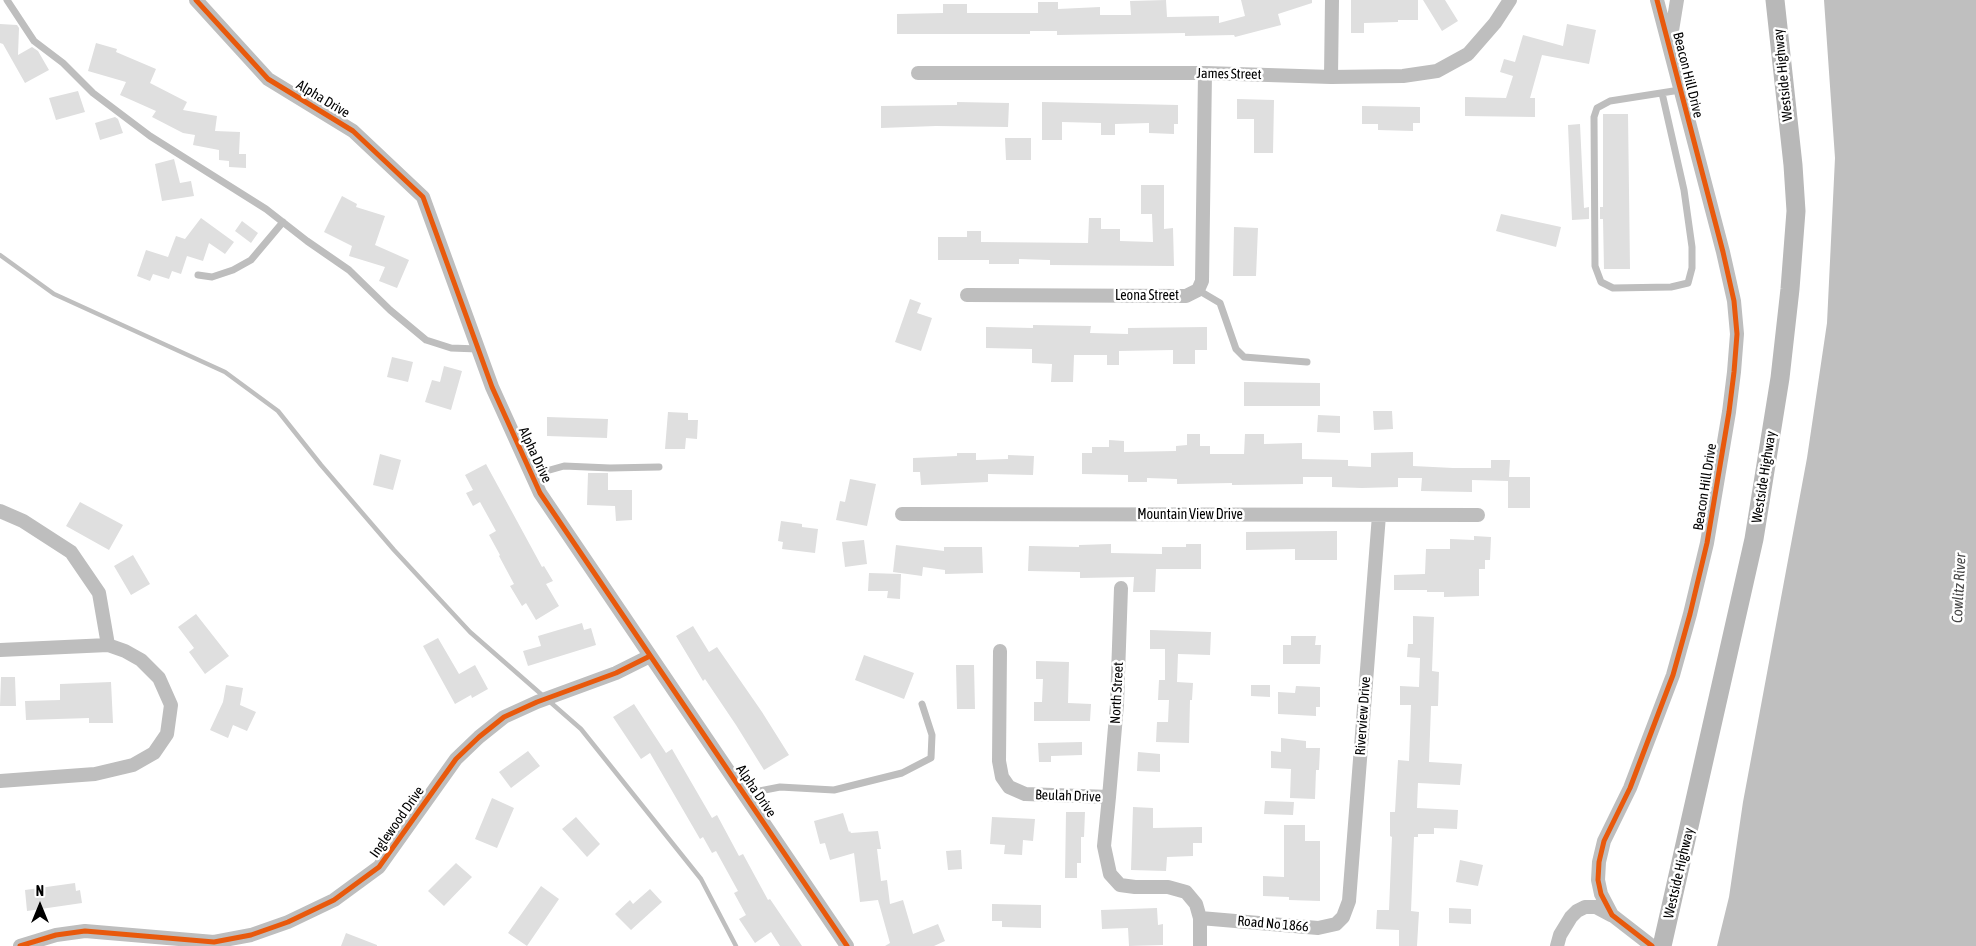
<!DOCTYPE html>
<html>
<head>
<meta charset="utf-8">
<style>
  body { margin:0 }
  #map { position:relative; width:1976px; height:946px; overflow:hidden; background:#fff; font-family:"Asap Condensed",sans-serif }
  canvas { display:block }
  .north { position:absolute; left:15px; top:881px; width:50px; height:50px; -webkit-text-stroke:4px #fff; paint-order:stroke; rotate:0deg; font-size:14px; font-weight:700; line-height:20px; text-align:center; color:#000 }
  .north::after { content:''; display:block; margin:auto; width:18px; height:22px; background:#000; clip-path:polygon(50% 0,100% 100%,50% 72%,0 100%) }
</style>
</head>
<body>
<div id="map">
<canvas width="1976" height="946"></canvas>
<div class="north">N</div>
</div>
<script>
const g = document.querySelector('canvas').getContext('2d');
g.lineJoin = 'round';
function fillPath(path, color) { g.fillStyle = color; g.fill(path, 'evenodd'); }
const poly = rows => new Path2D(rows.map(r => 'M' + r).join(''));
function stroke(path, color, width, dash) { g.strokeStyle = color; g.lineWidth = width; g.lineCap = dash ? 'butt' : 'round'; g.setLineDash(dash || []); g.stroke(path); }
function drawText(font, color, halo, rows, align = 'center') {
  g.font = font + ' "Asap Condensed",sans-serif'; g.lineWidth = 5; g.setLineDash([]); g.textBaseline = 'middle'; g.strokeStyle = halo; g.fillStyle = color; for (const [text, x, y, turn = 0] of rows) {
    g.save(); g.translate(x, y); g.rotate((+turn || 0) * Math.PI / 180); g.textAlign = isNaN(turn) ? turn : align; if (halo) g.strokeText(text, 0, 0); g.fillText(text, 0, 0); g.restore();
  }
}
const water = poly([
  [1824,0,1976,0,1976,946,1717,946,1729,897,1743,802,1807,458,1827,323,1835,158]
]);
const stream = poly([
  [0,255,54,294,225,372,278,411,321,465,394,550,470,632,581,729,701,879,736,946]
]);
const building = poly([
  [1166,0,1167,17,1219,16,1219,23,1245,16,1241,0,1312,0,1312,3,1278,14,1281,25,1235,37,1234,35,1185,36,1185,33,1057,35,1057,31,1030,31,1030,34,897,34,897,14,943,13,943,4,967,4,967,13,1038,13,1038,2,1058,2,1058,9,1100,7,1100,15,1131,15,1130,1],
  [1351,0,1418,0,1418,20,1398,20,1398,22,1364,23,1364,33,1351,33],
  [1423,0,1445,0,1458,21,1442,31],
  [0,24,17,25,19,28,18,55,32,47,38,51,49,70,25,83,3,44,0,43],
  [1567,24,1596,30,1589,64,1542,55,1530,98,1535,98,1535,117,1465,116,1465,97,1506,98,1513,76,1500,72,1504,59,1515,62,1523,35,1563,46],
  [96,43,117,49,116,52,156,69,150,83,187,102,183,110,217,116,215,131,240,132,239,154,246,154,246,168,229,167,229,161,219,160,219,150,193,145,195,135,183,133,152,117,156,111,120,95,126,82,88,71],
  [78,91,85,112,56,120,49,98],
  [1237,99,1274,100,1273,153,1254,153,1254,119,1237,119],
  [957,102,1009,103,1008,127,936,126,881,128,881,106,957,105],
  [1042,102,1178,105,1178,124,1174,124,1174,134,1149,133,1149,123,1115,124,1115,135,1101,135,1101,123,1062,122,1062,140,1042,140],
  [1362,106,1420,107,1420,123,1413,123,1413,131,1378,130,1378,124,1362,124],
  [1603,114,1628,114,1630,269,1604,269,1603,219,1600,219,1600,207,1603,207],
  [115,117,118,119,123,133,100,140,95,123],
  [1580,124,1584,208,1589,207,1589,219,1572,220,1568,125],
  [1005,138,1031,138,1031,160,1006,160],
  [174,159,180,183,191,181,194,196,162,201,155,164],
  [1141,185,1164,185,1164,229,1173,228,1174,266,1050,265,1050,260,1019,259,1019,264,989,264,989,260,938,260,938,237,967,237,967,231,981,231,981,242,1088,243,1089,218,1101,218,1101,229,1120,229,1120,241,1153,242,1152,214,1141,214],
  [342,196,357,204,356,207,385,216,375,245,409,260,397,288,379,281,385,267,349,256,352,246,324,232],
  [1501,214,1561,227,1556,247,1496,231],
  [201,218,234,242,225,254,209,243,203,261,187,256,181,274,172,271,169,279,153,274,150,281,137,276,146,250,168,257,176,236,185,239],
  [242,221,258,233,251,243,235,231],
  [1234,227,1258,228,1256,276,1233,276],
  [910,299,921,303,917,313,932,318,921,351,895,342],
  [1033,325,1091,326,1090,333,1128,334,1128,328,1207,327,1207,350,1195,350,1195,364,1173,364,1173,350,1119,351,1119,365,1107,365,1107,355,1074,355,1073,382,1051,382,1052,364,1032,363,1032,349,986,348,986,327,1033,328],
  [392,357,413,362,408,382,387,377],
  [444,366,462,371,451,410,425,402,432,380,440,382],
  [1244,382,1320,383,1320,406,1244,406],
  [1373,411,1392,411,1393,429,1374,430],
  [668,412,688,413,688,420,698,420,697,439,686,438,685,449,665,449],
  [1318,415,1340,416,1340,433,1317,432],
  [547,417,608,419,607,438,547,436],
  [1187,434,1200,434,1200,446,1210,446,1210,454,1244,454,1245,434,1264,434,1264,444,1302,443,1302,459,1348,460,1348,466,1371,467,1371,453,1413,452,1413,466,1453,468,1491,468,1491,460,1510,460,1509,477,1530,477,1530,508,1508,508,1508,481,1472,480,1472,492,1421,491,1422,478,1398,478,1398,487,1362,488,1332,487,1332,477,1303,477,1303,484,1232,485,1232,483,1177,484,1177,479,1147,478,1147,482,1128,482,1128,475,1082,474,1082,453,1092,453,1092,447,1109,447,1109,440,1124,441,1124,452,1176,451,1176,446,1187,445],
  [957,453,976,453,976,460,1008,459,1008,455,1034,456,1033,475,988,474,988,482,921,485,920,472,913,472,913,458,957,456],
  [380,454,401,460,393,490,373,485],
  [486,464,542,567,544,566,553,581,546,584,559,606,536,620,526,603,522,606,510,586,514,584,499,556,500,555,489,535,496,531,480,502,473,506,466,493,473,490,465,475],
  [588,473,608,473,608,490,632,490,632,520,616,521,615,506,587,505],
  [850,479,876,484,867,526,836,520,840,501,845,502],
  [80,502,123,525,109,550,66,526],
  [781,521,802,524,802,527,818,529,815,553,782,549,783,542,778,541],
  [1337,531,1337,560,1295,560,1295,549,1246,550,1246,532],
  [1474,536,1491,537,1490,560,1485,560,1485,569,1479,569,1479,596,1444,597,1444,592,1427,592,1427,590,1394,590,1394,575,1425,574,1426,549,1450,549,1450,539,1474,540],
  [864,540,867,564,845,567,842,542],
  [1111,544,1111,553,1162,554,1162,547,1186,547,1186,544,1201,544,1201,569,1156,569,1155,592,1133,592,1134,577,1080,578,1080,572,1028,571,1029,546,1079,547,1079,545],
  [896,545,944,551,944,547,982,547,983,573,945,574,945,570,923,567,922,576,893,572],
  [133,555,150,584,131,595,114,566],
  [869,573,901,574,900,599,887,598,888,591,868,591],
  [196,614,229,656,205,674,189,652,194,648,178,627],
  [1413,616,1434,617,1432,671,1439,672,1438,706,1431,706,1429,762,1462,764,1460,785,1418,783,1417,808,1458,810,1457,829,1434,828,1434,834,1418,834,1418,837,1414,837,1411,911,1419,912,1417,946,1399,946,1399,930,1376,929,1377,910,1389,910,1392,837,1390,836,1390,812,1395,812,1398,760,1409,761,1411,705,1400,705,1400,686,1419,687,1420,658,1407,657,1408,644,1413,644],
  [582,623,584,630,591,628,596,645,528,666,523,651,541,646,538,636],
  [693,626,709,652,717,647,762,712,789,755,764,770,736,725,705,679,703,681,676,636],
  [1150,630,1211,632,1210,655,1178,654,1177,682,1193,683,1192,700,1190,700,1189,743,1156,742,1157,722,1168,722,1169,700,1158,700,1159,680,1165,680,1165,649,1150,649],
  [1291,636,1316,636,1315,645,1321,645,1320,664,1283,664,1283,645,1291,645],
  [438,638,459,674,475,665,488,689,472,698,471,695,455,704,423,646],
  [864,655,914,673,904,699,855,680],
  [1036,661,1069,662,1068,703,1091,704,1090,721,1034,721,1034,702,1042,702,1043,679,1036,679],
  [956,665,974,665,975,709,957,709],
  [1,677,15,677,16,706,0,706],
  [111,682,113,723,89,723,89,718,26,720,25,701,60,700,60,684],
  [226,685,243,688,240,705,256,712,247,731,233,725,228,738,210,730,223,702],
  [1251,685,1270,685,1270,697,1251,696],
  [1296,686,1320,687,1320,707,1316,707,1316,716,1278,714,1278,692,1295,693],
  [634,704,666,753,672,749,712,818,717,815,739,856,743,854,768,900,770,899,802,946,780,946,771,932,755,943,739,919,746,915,734,893,738,891,716,851,712,853,703,837,700,839,650,753,641,759,613,717],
  [1281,738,1306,741,1306,748,1320,748,1319,770,1316,770,1315,799,1290,798,1291,769,1271,768,1271,751,1281,752],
  [1082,742,1082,755,1051,756,1051,762,1039,762,1038,743],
  [528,751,540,766,511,788,499,772],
  [1138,752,1160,754,1160,772,1137,771],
  [492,798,514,808,497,848,475,839],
  [1265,801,1294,802,1293,815,1264,814],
  [1133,807,1153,808,1153,828,1202,827,1202,843,1193,843,1193,856,1167,857,1166,871,1131,870],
  [1066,812,1085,812,1084,837,1081,837,1081,863,1077,863,1077,878,1065,878],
  [843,813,849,832,850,831,851,833,878,831,881,849,877,849,881,881,887,880,890,904,903,900,913,934,938,924,945,941,934,946,885,946,890,943,878,900,860,902,854,853,830,860,825,843,820,844,814,821],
  [576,817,600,844,587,857,562,829],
  [992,817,1035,819,1033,841,1023,840,1022,855,1004,854,1005,845,990,844],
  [1284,825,1305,825,1305,841,1320,841,1320,901,1289,900,1289,897,1263,896,1263,876,1284,877],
  [961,850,962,869,948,870,946,851],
  [1460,860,1483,865,1478,886,1456,882],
  [456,863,472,877,444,906,428,891],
  [75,883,76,891,80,890,82,903,27,911,25,890],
  [541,886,559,899,527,946,508,933],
  [650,889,662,902,631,930,615,914,630,900,633,904],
  [992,904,1041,905,1041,928,1002,927,1002,921,992,921],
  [1157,908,1158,925,1163,924,1163,945,1129,946,1128,928,1102,929,1101,910],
  [1449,908,1471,909,1471,924,1449,923],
  [346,933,377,945,377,946,341,946]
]);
const service = poly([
  [7,0,34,41,63,63,93,93,150,136,266,209,307,241,349,270,390,310,426,340,451,348,478,349],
  [1662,93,1684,190,1692,247,1692,268,1688,283,1671,287,1613,288,1601,282,1595,266,1594,117,1597,108,1610,101,1680,90],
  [198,275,212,277,233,270,251,260,283,222],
  [1198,290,1220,303,1236,349,1244,357,1307,362],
  [532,475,564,466,610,468,659,467],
  [744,794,780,787,834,790,902,773,931,758,932,735,922,704]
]);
const minor = poly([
  [196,0,268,79,353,131,423,197,492,387,540,493,847,946],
  [1670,43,1677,0],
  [918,73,1205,73,1331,77,1403,76,1437,71,1468,54,1495,23,1510,0],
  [1331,77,1332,0],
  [967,295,1186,296,1198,290,1202,281,1205,73],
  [0,511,23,521,71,552,99,593,108,645],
  [902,514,1478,515],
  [0,650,108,645,125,651,141,660,159,678,171,705,167,734,154,753,133,765,95,774,0,781],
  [1000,651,999,761,1002,777,1009,787,1025,794,1109,797,1104,846,1110,874,1120,885,1135,887,1168,887,1186,892,1196,904,1200,918,1200,946],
  [1109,797,1117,704,1121,588],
  [1200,918,1318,928,1336,924,1343,917,1349,901,1379,515],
  [20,946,56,935,85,931,214,942,251,935,288,922,334,900,379,867,456,759,479,737,504,717,537,702,616,673,650,656],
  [1557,946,1560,935,1571,917,1577,911,1585,907,1596,907,1611,915],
  [1652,946,1612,915,1601,894,1598,880,1599,862,1604,841,1630,788,1673,675,1690,614,1707,543,1729,412,1734,372,1737,334,1734,301,1723,252,1657,0]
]);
const secondary = poly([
  [1662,946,1754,539,1780,378,1790,289,1796,211,1793,165,1775,0]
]);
const cycleway = poly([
  [196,0,268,79,353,131,423,197,492,387,540,493,847,946],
  [20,946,56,935,85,931,214,942,251,935,288,922,334,900,379,867,456,759,479,737,504,717,537,702,616,673,650,656],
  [1652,946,1612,915,1601,894,1598,880,1599,862,1604,841,1630,788,1673,675,1690,614,1707,543,1729,412,1734,372,1737,334,1734,301,1723,252,1657,0]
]);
const streetNames = [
  ["James Street",1229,74,1],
  ["Beacon Hill Drive",1688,75,76],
  ["Westside Highway",1783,75,-96],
  ["Alpha Drive",323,99,31],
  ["Leona Street",1147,296],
  ["Alpha Drive",535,455,65],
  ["Westside Highway",1764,477,-81],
  ["Beacon Hill Drive",1705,487,-81],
  ["Mountain View Drive",1190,515],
  ["North Street",1117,693,-87],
  ["Riverview Drive",1363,716,-86],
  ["Alpha Drive",756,791,56],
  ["Beulah Drive",1068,796,2],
  ["Inglewood Drive",397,822,-55],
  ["Westside Highway",1679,873,-77],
  ["Road No 1866",1273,924,5]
];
const waterNames = [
  ["Cowlitz River",1959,588,-87]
];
fillPath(water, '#bfbfbf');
stroke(stream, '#bfbfbf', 4.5);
fillPath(building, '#dfdfdf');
stroke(service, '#bebebe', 7);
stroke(minor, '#bebebe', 14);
stroke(secondary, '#b8b8b8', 19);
stroke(cycleway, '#e8590c', 5);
drawText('14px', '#000', '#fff', streetNames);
drawText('italic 15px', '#444', '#fff', waterNames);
</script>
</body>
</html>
